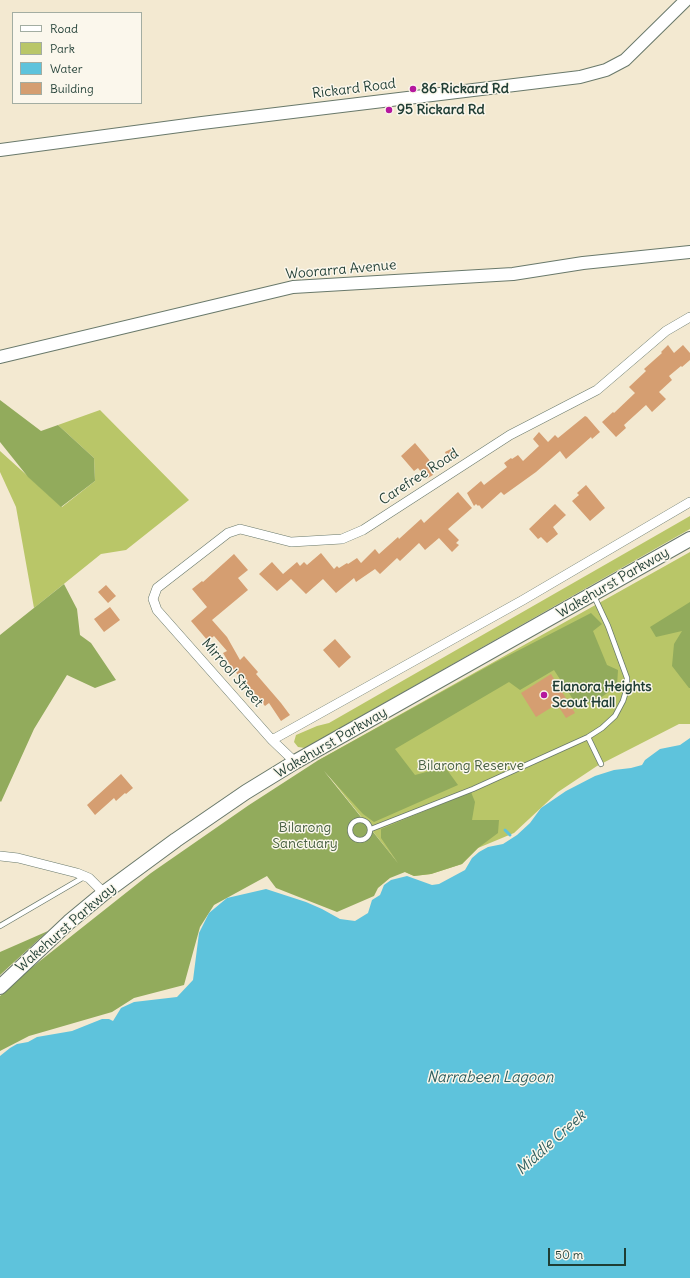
<!DOCTYPE html>
<html>
<head>
<meta charset="utf-8">
<style>
  body { margin:0 }
  #map { position:relative; width:690px; height:1278px; overflow:hidden; background:#f3e9d1; font-family:Delius,sans-serif }
  canvas { display:block }
  .legend { position:absolute; left:12px; top:12px; width:130px; height:92px; box-sizing:border-box; background:#fbf7ec; border:1px solid #a3ada2; margin:0; padding:5px 7px; list-style:none; font-size:12px; color:#1f3d34 }
  .legend li { display:flex; align-items:center; gap:8px; height:20px }
  .legend b { width:20px; border:1px solid #a3ada2 }
  .scale { position:absolute; left:548px; top:1248px; width:78px; height:18px; box-sizing:border-box; border:2px solid #1f3d34; border-top:0; padding-left:5px; font-size:12px; line-height:14px; white-space:nowrap; color:#1f3d34; -webkit-text-stroke:3px #fbf7ec; paint-order:stroke }
</style>
</head>
<body>
<div id="map">
<canvas width="690" height="1278"></canvas>
<ul class="legend">
<li><b style="height:5px;background:#fff"></b>Road</li>
<li><b style="height:11px;background:#b9c668"></b>Park</li>
<li><b style="height:11px;background:#5ec3dc"></b>Water</li>
<li><b style="height:11px;background:#d59e71"></b>Building</li>
</ul>
<div class="scale">50 m</div>
</div>
<script>
const g = document.querySelector('canvas').getContext('2d');
g.lineJoin = 'round';
function fillPath(path, color) { g.fillStyle = color; g.fill(path, 'evenodd'); }
const poly = rows => new Path2D(rows.map(r => 'M' + r).join(''));
function stroke(path, color, width, dash) { g.strokeStyle = color; g.lineWidth = width; g.lineCap = dash ? 'butt' : 'round'; g.setLineDash(dash || []); g.stroke(path); }
function drawText(font, color, halo, rows, align = 'center') {
  g.font = font + ' Delius,sans-serif'; g.lineWidth = 3; g.setLineDash([]); g.textBaseline = 'middle'; g.strokeStyle = halo; g.fillStyle = color; for (const [text, x, y, turn = 0] of rows) {
    g.save(); g.translate(x, y); g.rotate((+turn || 0) * Math.PI / 180); g.textAlign = isNaN(turn) ? turn : align; if (halo) g.strokeText(text, 0, 0); g.fillText(text, 0, 0); g.restore();
  }
}
const green = poly([
  [100,410,189,500,126,550,101,554,34,608,16,507,0,472,0,451,62,507,95,481,94,458,58,425],
  [690,516,690,529,305,748,298,747,294,742,296,735,317,726,329,723],
  [690,552,690,724,679,724,597,766,558,792,514,833,478,848,462,864,431,874,414,876,405,872,317,761]
]);
const forest = poly([
  [0,400,41,431,58,425,94,458,95,481,61,507,28,477,0,442],
  [64,584,77,609,80,635,91,643,116,680,95,688,67,675,34,729,1,802,0,801,0,635],
  [690,602,690,688,689,688,672,666,674,644,682,631,656,637,650,627],
  [591,613,602,624,593,631,607,665,618,670,617,686,599,699,578,707,554,670,520,690,509,682,395,749,415,775,445,767,458,785,374,822,363,814,324,771,398,863,381,838,381,829,471,792,475,802,472,820,499,820,498,833,478,848,462,864,431,874,414,876,405,872,390,878,378,888,374,896,337,912,276,888,267,876,214,905,200,927,184,985,134,998,112,1012,29,1036,0,1051,0,996,26,972,151,873,249,805,317,761,494,663],
  [48,931,0,975,0,952]
]);
const water = poly([
  [690,738,690,1278,0,1278,0,1056,10,1048,17,1044,28,1042,37,1037,72,1031,102,1019,109,1019,113,1021,121,1008,134,1002,177,997,193,980,199,933,209,913,227,898,266,889,306,902,322,909,340,919,355,921,368,913,372,900,380,895,384,885,391,880,407,876,432,885,439,884,465,870,472,858,479,852,488,847,503,844,517,835,530,823,541,808,566,791,595,776,614,770,631,768,642,765,645,760,660,749,680,745]
]);
const stream = poly([
  [505,830,510,835]
]);
const building = poly([
  [668,345,674,353,683,345,690,353,690,360,682,367,681,366,669,376,672,380,659,392,666,399,652,412,646,405,624,425,626,428,616,437,602,422,613,412,614,413,635,393,629,387,646,371,644,369,662,353,661,352],
  [585,416,587,417,600,432,592,439,591,437,566,459,560,451,536,472,504,495,501,492,482,509,479,505,478,506,476,504,474,506,467,493,481,481,484,485,507,467,504,463,511,458,512,459,518,455,523,461,539,446,533,439,539,432,548,442,555,435,558,438],
  [415,443,431,462,427,466,433,475,426,479,418,468,414,471,401,456],
  [453,448,458,456,449,461,445,452],
  [586,485,605,508,590,521,572,501,579,495,577,493],
  [458,492,472,508,448,529,459,540,456,543,459,545,452,552,439,538,425,550,419,543,400,561,397,558,380,574,375,569,356,582,354,578,336,593,323,579,306,594,291,579,277,591,259,574,272,562,283,574,297,562,300,566,304,562,307,565,321,553,334,569,337,566,339,568,347,563,348,564,357,558,361,563,375,549,379,554,398,537,399,539,421,519,424,523],
  [555,504,566,515,553,527,558,534,547,543,541,537,538,539,529,529],
  [234,554,248,570,238,578,248,590,212,620,227,637,240,660,244,656,258,672,256,674,281,703,290,715,281,721,269,703,265,706,232,668,223,653,227,651,214,636,208,641,191,621,207,607,192,589,202,581,203,582],
  [106,585,116,596,108,603,98,592],
  [110,607,120,620,104,632,94,619],
  [335,639,351,657,339,668,323,650],
  [551,674,575,713,566,718,557,704,536,717,521,693],
  [121,774,133,788,126,794,125,793,116,801,114,798,95,815,87,805]
]);
const lane = poly([
  [588,737,601,764],
  '350 830a10 10 0 1 1 20 0a10 10 0 1 1-20 0Z',
  [371,829,473,789,588,737,602,728,615,716,623,701,627,688,627,678,608,626,594,596],
  [0,926,84,877]
]);
const street = poly([
  [272,740,523,600,690,502],
  [295,762,272,740,157,610,153,599,157,588,228,533,240,529,291,542,342,539,363,530,510,435,597,390,666,331,690,317],
  [0,856,18,858,77,873,89,878,104,893]
]);
const secondary = poly([
  [0,150,202,123,580,77,606,70,625,60,686,0],
  [0,357,293,287,513,274,583,263,690,252]
]);
const primary = poly([
  [0,987,69,922,104,893,176,840,246,792,295,762,690,539]
]);
const markers = [
  [413,89,4,"#b5179e"],
  [389,110,4,"#b5179e"],
  [544,695,4,"#b5179e"]
];
const streetNames = [
  ["Rickard Road",354,89,-7],
  ["Woorarra Avenue",341,270,-5],
  ["Carefree Road",419,477,-33],
  ["Wakehurst Parkway",613,583,-30],
  ["Mirrool Street",232,673,49],
  ["Wakehurst Parkway",331,743,-30],
  ["Wakehurst Parkway",66,928,-41]
];
const poiNames = [
  ["86 Rickard Rd",421,89],
  ["95 Rickard Rd",397,110],
  ["Elanora Heights",552,687],
  ["Scout Hall",552,703]
];
const parkNames = [
  ["Bilarong Reserve",471,766],
  ["Bilarong",305,828],
  ["Sanctuary",305,844]
];
const waterNames = [
  ["Narrabeen Lagoon",490,1078],
  ["Middle Creek",551,1143,-42]
];
fillPath(green, '#b9c668');
fillPath(forest, '#92ab5c');
fillPath(water, '#5ec3dc');
stroke(stream, '#5ec3dc', 3);
fillPath(building, '#d59e71');
stroke(lane, '#69796b', 6);
stroke(street, '#69796b', 10);
stroke(secondary, '#69796b', 14);
stroke(primary, '#69796b', 16);
stroke(lane, '#fff', 4.5);
stroke(street, '#fff', 9);
stroke(secondary, '#fff', 12);
stroke(primary, '#fff', 14);
for (const [x, y, r, color] of markers) { const dot = new Path2D(); dot.arc(x, y, r, 0, 2 * Math.PI); g.fillStyle = color; g.fill(dot); stroke(dot, '#fbf7ec', 1.5); }
drawText('14px', '#1f3d34', '#fbf7ec', streetNames);
drawText('bold 14px', '#1f3d34', '#fbf7ec', poiNames, 'left');
drawText('14px', '#465f41', '#fbf7ec', parkNames);
drawText('italic 15px', '#2f5e5e', '#fbf7ec', waterNames);
</script>
</body>
</html>
